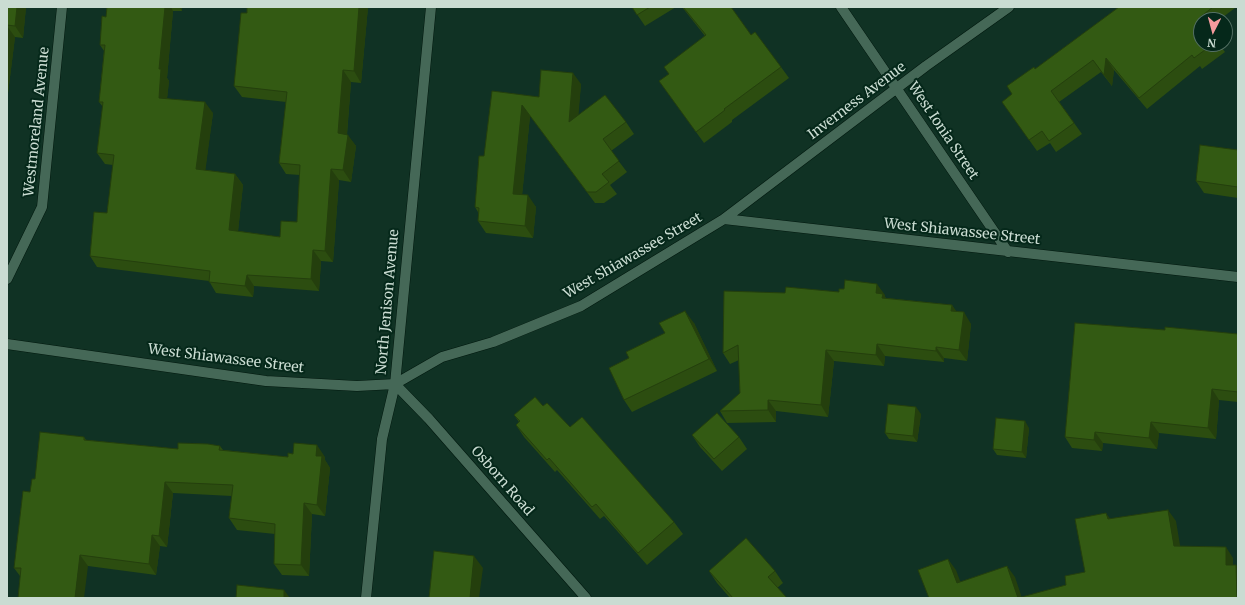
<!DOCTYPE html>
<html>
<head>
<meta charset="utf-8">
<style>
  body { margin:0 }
  #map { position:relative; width:1245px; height:605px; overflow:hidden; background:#103224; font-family:Merriweather,serif }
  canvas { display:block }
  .frame { position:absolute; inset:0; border:8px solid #cadcd2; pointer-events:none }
  .north { position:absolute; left:1193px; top:12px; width:40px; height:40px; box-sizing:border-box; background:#05281a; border:1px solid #547064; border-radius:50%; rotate:186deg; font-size:11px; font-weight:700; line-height:16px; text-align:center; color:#cadcd2 }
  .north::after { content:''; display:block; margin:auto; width:14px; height:18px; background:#f59b9d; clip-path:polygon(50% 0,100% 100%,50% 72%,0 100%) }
</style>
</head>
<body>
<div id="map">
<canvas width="1245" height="605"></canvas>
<div class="frame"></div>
<div class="north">N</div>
</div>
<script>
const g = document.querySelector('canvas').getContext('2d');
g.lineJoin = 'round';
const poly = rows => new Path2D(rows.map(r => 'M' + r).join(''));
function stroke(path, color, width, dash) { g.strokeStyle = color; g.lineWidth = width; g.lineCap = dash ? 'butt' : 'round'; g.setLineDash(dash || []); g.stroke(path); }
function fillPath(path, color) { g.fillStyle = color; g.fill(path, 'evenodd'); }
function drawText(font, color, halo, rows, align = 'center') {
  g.font = font + ' Merriweather,serif'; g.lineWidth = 4; g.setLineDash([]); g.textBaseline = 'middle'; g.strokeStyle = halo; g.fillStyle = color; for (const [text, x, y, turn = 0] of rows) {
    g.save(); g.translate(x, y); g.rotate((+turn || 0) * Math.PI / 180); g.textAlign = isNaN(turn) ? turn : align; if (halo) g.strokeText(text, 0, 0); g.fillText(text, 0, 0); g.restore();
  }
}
const street = poly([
  [841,7,1008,252],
  [724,219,926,66,1009,7],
  [7,279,42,207,62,7],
  [7,344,266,381,357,386,395,384,442,357,493,342,581,306,724,219,1238,277],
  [395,384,429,419,586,598],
  [366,598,382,439,395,384,431,7]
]);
const wall = poly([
  [7,7,26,7,23,38,15,37,7,101],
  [107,7,182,7,182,11,173,11,167,78,169,81,167,98,213,113,205,170,235,174,243,185,238,231,280,237,297,222,300,175,286,174,279,163,286,102,242,97,234,86,247,13,368,7,361,83,351,82,347,135,356,146,351,182,339,180,333,262,321,261,319,291,254,286,253,297,216,293,209,281,97,267,90,256,107,213,113,165,105,164,97,153,103,107,99,102,104,51,100,45,106,17],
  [632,7,676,7,645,26],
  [682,7,731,7,751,35,781,67,789,78,732,120,732,122,704,143,659,81,669,74,705,36],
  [1119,7,1234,7,1235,8,1219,20,1201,20,1201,44,1219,44,1225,52,1202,69,1200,66,1147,109,1114,70,1112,86,1101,72,1059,102,1082,134,1056,152,1050,143,1037,151,1002,102,1012,94,1035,69],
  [581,84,578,115,626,122,634,134,611,151,627,172,610,185,617,194,604,203,595,203,530,116,522,195,536,207,533,238,486,233,478,221,478,212,475,207,484,156,539,97],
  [1238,150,1238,198,1204,193,1196,181],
  [839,292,885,295,885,297,886,298,952,305,956,312,971,324,967,361,944,358,944,362,885,356,884,366,834,361,828,417,776,411,776,422,727,423,720,411,740,393,739,360,730,364,723,353,785,293],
  [694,323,717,371,632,412,624,400],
  [1165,330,1238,334,1238,402,1219,400,1216,439,1159,433,1157,449,1103,443,1102,451,1072,448,1065,437],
  [543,406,570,427,674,522,683,534,647,565,604,516,600,519,557,470,555,472,524,437,516,425,519,422,514,415],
  [921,414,917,442,889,439,885,433],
  [1029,428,1026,458,997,455,993,449],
  [692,435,739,437,747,449,722,471,700,447],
  [84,437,86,440,178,449,220,446,223,450,288,457,325,457,325,460,330,468,325,516,312,514,309,576,282,575,274,564,275,534,237,530,229,518,232,496,173,493,167,547,160,546,156,575,88,566,20,576,14,568,35,479],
  [709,571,775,571,783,583,777,588,787,598,730,598,717,583]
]);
const shadedWall = poly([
  [17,7,26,7,23,38,15,26],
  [165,7,171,7,173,11,167,78,169,81,166,109,159,98,159,69],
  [179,7,182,7,182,11],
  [359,7,368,7,361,83,354,71],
  [7,26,15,37,7,101],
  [1106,58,1114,70,1112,86,1104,75],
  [343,70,351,82,346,145,338,133],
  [573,73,581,84,577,134,569,122],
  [205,102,213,113,204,181,196,169],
  [522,105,530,116,521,206,513,194],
  [348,135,356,146,351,182,343,170],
  [331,169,339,180,333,262,325,251],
  [235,174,243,185,237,241,229,230],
  [528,195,536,207,533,238,525,226],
  [313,250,321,261,319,291,311,279],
  [247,275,254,286,253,297,245,286],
  [877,284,885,295,885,297,890,305,876,293],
  [952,305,960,316,951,311],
  [685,311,694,323,717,371,709,359],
  [964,312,971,324,967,361,959,350],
  [877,344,885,356,884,366,876,355],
  [936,347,944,358,944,362,936,351],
  [826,350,834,361,828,417,821,405],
  [1212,389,1219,400,1216,439,1208,428],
  [768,400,776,411,776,422,768,410],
  [916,407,921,414,917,442,913,436],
  [1025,421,1029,428,1026,458,1022,452],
  [1151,422,1159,433,1157,449,1149,438],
  [1095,432,1103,443,1102,451,1094,440],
  [317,445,325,457,325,460,330,468,325,516,317,505,316,456],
  [165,482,173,493,167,547,159,536],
  [304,503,312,514,309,576,301,565],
  [1168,510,1176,521,1182,557,1174,546],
  [1106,513,1114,524,1108,519],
  [152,535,160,546,156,575,149,564],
  [1226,547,1233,558,1233,576,1226,565],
  [80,555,88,566,84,598,75,598],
  [474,556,483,568,479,598,470,598],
  [948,559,956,570,965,594,957,583],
  [1236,565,1238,567,1238,598,1237,598],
  [1007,566,1015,577,1022,598,1018,598],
  [284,590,290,598,284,598]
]);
const building = poly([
  [7,7,17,7,15,26,7,25,7,7],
  [107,7,165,7,159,69,161,69,159,98,205,102,196,169,235,174,229,230,280,237,281,221,297,222,300,165,279,163,287,92,234,86,241,13,247,13,247,7,359,7,354,71,343,70,338,133,348,135,343,170,331,169,325,251,313,250,311,279,247,275,245,286,209,282,210,271,90,256,94,212,107,213,114,155,97,153,103,102,99,102,105,45,100,45,102,16,106,17,107,7],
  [632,7,650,7,637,15,632,7],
  [683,7,731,7,751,35,755,32,781,67,724,109,725,110,696,132,659,81,669,74,664,67,706,35,683,7],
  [1119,7,1213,7,1199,18,1201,20,1201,44,1213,44,1194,58,1192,55,1139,98,1106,58,1104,75,1093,60,1051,91,1074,123,1049,141,1042,131,1029,140,1002,102,1012,94,1007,86,1034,67,1035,69,1119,7],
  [541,70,573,73,569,122,605,95,626,122,603,139,619,161,602,174,609,182,596,192,587,192,522,105,513,194,528,195,525,226,478,221,479,208,475,207,479,156,484,156,492,91,539,97,541,70],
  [1200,145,1238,150,1238,187,1196,181,1200,145],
  [845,280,877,284,876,293,883,294,882,298,952,305,951,311,964,312,959,350,936,347,936,351,877,344,876,355,826,350,821,405,768,400,768,410,720,411,740,393,738,345,723,353,724,291,785,293,786,287,839,292,839,289,844,289,845,280],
  [685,311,709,359,624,400,609,368,629,358,626,352,665,333,659,323,685,311],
  [1075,323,1165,330,1165,327,1238,334,1238,392,1212,389,1208,428,1151,422,1149,438,1095,432,1094,440,1065,437,1075,323],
  [535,397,543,406,547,403,570,427,582,417,674,522,638,553,596,504,592,507,549,458,547,460,516,425,520,421,514,415,535,397],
  [888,404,916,407,913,436,885,433,888,404],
  [717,413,739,437,714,459,692,435,717,413],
  [996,418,1025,421,1022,452,993,449,996,418],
  [40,432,84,437,84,440,178,449,178,443,208,444,220,446,219,450,288,457,288,453,293,454,294,443,317,445,316,456,322,456,317,505,304,503,301,565,274,564,275,524,229,518,233,485,165,482,159,536,152,535,149,564,80,555,75,598,18,598,21,568,14,568,23,491,30,492,32,479,35,479,40,432],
  [1168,510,1174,546,1226,547,1226,565,1236,565,1237,598,929,598,918,570,948,559,957,583,1007,566,1018,598,1066,585,1065,576,1085,572,1075,519,1106,513,1108,519,1168,510],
  [746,538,775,571,768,577,787,598,733,598,709,571,746,538],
  [434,551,474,556,470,598,429,598,434,551],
  [237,585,284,590,284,598,236,598,237,585]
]);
const streetNames = [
  ["Inverness Avenue",857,101,-37],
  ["Westmoreland Avenue",37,122,-84],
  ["West Ionia Street",943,131,56],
  ["West Shiawassee Street",962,232,6],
  ["West Shiawassee Street",633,256,-30],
  ["North Jenison Avenue",388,302,-85],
  ["West Shiawassee Street",226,359,7],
  ["Osborn Road",502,481,49]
];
stroke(street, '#01180e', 11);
stroke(street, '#456857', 10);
fillPath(wall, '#2c4d10');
fillPath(shadedWall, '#243f0d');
fillPath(building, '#335a13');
stroke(building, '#243f0d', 1);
drawText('14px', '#cadcd2', '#05281a', streetNames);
</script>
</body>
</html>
